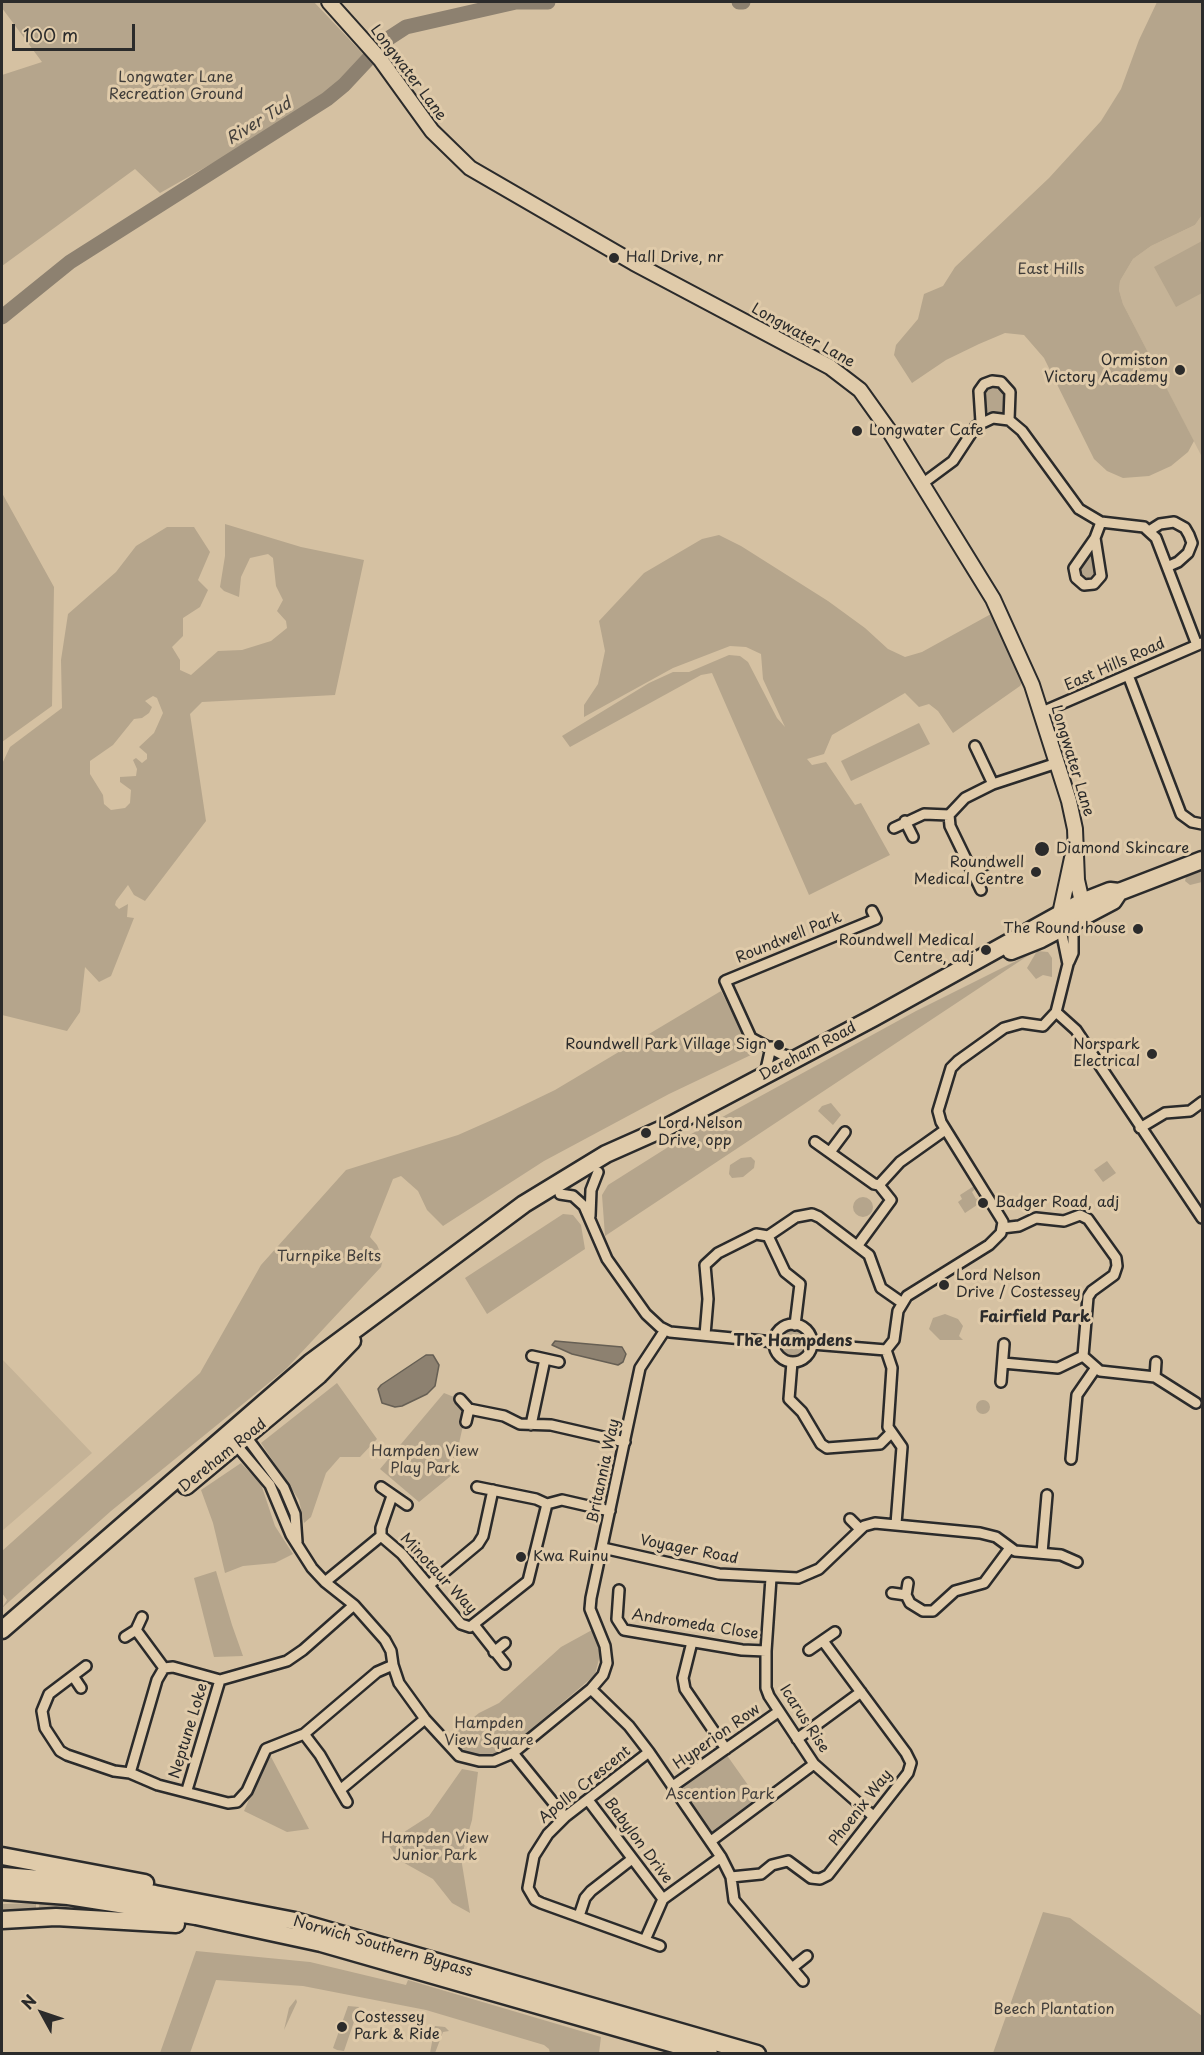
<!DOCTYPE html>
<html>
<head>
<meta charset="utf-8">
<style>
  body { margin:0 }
  #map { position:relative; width:1204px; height:2055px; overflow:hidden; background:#d5c1a2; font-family:"Playpen Sans",sans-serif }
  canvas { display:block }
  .frame { position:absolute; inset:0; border:3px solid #2b2b2b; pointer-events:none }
  .north { position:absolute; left:12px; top:1983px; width:60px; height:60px; -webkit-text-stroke:4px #e0cbaa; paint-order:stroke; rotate:310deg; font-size:16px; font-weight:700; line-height:24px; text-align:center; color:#2b2b2b }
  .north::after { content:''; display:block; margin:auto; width:21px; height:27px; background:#2b2b2b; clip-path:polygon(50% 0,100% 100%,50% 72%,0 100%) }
  .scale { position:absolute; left:12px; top:24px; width:123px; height:27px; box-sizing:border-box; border:3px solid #2b2b2b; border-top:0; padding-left:8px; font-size:18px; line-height:21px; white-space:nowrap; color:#2b2b2b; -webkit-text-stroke:4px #e0cbaa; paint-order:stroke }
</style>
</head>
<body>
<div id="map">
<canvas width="1204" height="2055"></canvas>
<div class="frame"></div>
<div class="north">N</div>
<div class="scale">100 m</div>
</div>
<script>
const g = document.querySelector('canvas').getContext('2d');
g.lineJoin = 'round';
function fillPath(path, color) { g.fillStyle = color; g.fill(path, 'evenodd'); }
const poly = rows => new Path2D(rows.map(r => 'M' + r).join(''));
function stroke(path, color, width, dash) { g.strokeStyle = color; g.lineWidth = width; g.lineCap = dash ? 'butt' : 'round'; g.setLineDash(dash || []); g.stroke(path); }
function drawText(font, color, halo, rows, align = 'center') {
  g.font = font + ' "Playpen Sans",sans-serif'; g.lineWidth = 6; g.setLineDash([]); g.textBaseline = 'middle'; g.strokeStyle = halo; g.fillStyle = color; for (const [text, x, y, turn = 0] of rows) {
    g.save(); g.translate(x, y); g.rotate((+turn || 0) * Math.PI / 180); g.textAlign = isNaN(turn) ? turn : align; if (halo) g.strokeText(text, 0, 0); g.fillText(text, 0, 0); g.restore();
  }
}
const built = poly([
  [1202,215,1202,457,1123,304,1119,290,1120,281,1133,259,1151,246,1195,225],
  [2,1359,92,1453,2,1531]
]);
const green = poly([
  [2,2,314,2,366,57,345,81,310,108,160,193,135,169,2,266,2,75,42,62,2,8],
  [1157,2,1202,2,1202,215,1195,225,1151,246,1133,259,1120,281,1119,290,1123,304,1194,441,1188,452,1171,466,1149,476,1123,478,1107,471,1094,459,1044,358,1024,335,1005,333,979,344,946,360,912,383,894,355,896,345,918,319,924,294,943,286,955,267,1049,178,1101,121,1121,89,1139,40],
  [1202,241,1202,293,1176,307,1154,267],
  '981 400a14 14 0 1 1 28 0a14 14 0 1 1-28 0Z',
  [2,493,54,587,52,706,2,742],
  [225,524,301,547,364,560,335,695,202,702,190,714,206,821,145,901,134,895,128,885,116,901,115,905,119,909,128,904,127,917,134,918,111,976,99,982,85,967,80,1012,67,1031,2,1015,2,764,10,747,62,708,61,660,68,614,116,572,136,546,167,527,194,527,210,552,198,580,208,590,200,607,183,618,183,636,172,647,180,660,180,670,191,675,218,651,242,650,271,641,287,628,286,621,277,611,283,600,276,586,273,558,268,554,250,558,241,577,239,597,224,591,220,587,225,556],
  [153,696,157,698,163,713,154,733,139,747,147,754,147,759,142,763,136,758,133,760,137,769,136,776,120,777,120,782,131,790,130,803,125,808,111,810,104,804,103,795,90,774,90,761,113,745,134,719,142,718,149,713,152,707,145,701],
  [719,535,741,546,828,601,865,628,888,649,905,657,922,652,991,614,1025,678,1020,686,953,733,938,711,929,704,919,707,905,693,832,735,824,754,807,759,812,765,826,762,855,805,861,803,890,855,809,895,712,673,701,675,570,747,562,736,649,683,673,672,689,672,729,655,740,656,748,662,777,718,785,727,763,679,761,654,746,647,730,646,673,668,584,717,584,705,598,684,605,651,599,621,644,573,702,539],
  [1094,553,1099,572,1094,579,1085,581,1079,577,1078,570,1089,554],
  [919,723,930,744,851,781,841,761],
  [1202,871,1202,882,1190,885,1185,881,1186,877],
  [1037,951,1048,952,1052,958,1052,977,1043,975,1036,979,1027,968],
  [1032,953,605,1236,602,1195,608,1185,673,1144,916,1011],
  [721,991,753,1054,669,1094,544,1161,443,1226,427,1210,418,1191,401,1176,393,1179,370,1237,377,1245,383,1259,381,1267,286,1369,111,1511,2,1608,7,1600,2,1593,2,1551,200,1373,261,1265,346,1170,458,1135,501,1116,555,1090],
  [831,1103,841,1115,833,1125,818,1111,822,1106],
  [751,1157,755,1161,754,1168,743,1177,732,1178,729,1174,730,1165,741,1158],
  [1107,1161,1116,1173,1103,1182,1094,1170],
  [974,1186,975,1189,972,1192,976,1199,980,1197,983,1201,965,1213,958,1202,962,1199,960,1195],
  '853 1207a10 10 0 1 1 20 0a10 10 0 1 1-20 0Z',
  [563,1214,573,1215,581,1225,585,1249,487,1314,465,1278],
  [945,1314,958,1319,963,1326,959,1336,963,1340,940,1340,929,1329,933,1318],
  '780 1342a13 13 0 1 1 26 0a13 13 0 1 1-26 0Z',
  [337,1383,377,1439,360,1457,340,1457,326,1473,311,1517,304,1523,299,1500,261,1443],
  [444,1393,454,1397,463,1411,461,1419,464,1421,452,1475,419,1502,380,1469],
  '976 1407a7 7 0 1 1 14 0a7 7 0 1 1-14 0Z',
  [241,1463,261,1484,275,1526,293,1554,275,1563,243,1566,225,1573,213,1523,201,1490],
  [216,1571,232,1625,243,1656,214,1657,194,1578],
  [592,1630,601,1651,595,1675,517,1741,498,1754,481,1756,464,1752,447,1739,479,1713,499,1703,561,1647],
  [269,1753,309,1829,287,1832,244,1811],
  [726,1754,760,1802,712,1836,680,1788],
  [462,1769,478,1772,472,1820,461,1858,470,1913,452,1903,433,1879,399,1860,387,1843,429,1816],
  [40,1902,102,1908,166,1916,38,1911],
  [36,1903,36,1910,2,1913,2,1904],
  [1043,1912,1070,1918,1202,2016,1202,2053,993,2053],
  [196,1951,310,1962,406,1985,408,1980,601,2037,599,2053,550,2053,549,2049,544,2045,426,2010,303,1986,216,1980,190,2053,160,2053],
  [296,1999,297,2002,284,2030,289,2008],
  [348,2006,359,2007,344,2051,337,2050,333,2048],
  [435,2026,445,2027,449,2031,443,2032,435,2053,430,2053]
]);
const water = poly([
  [555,1341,622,1347,626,1354,623,1362,618,1365,572,1354,552,1345,555,1341],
  [426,1355,433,1355,439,1365,435,1386,427,1394,402,1406,395,1407,382,1403,378,1389,381,1385,426,1355]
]);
const river = poly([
  [739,2,743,2],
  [2,317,70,262,327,99,344,85,386,40,406,27,516,2,548,2]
]);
const street = poly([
  [981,422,979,391,984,384,992,381,1001,382,1010,392,1009,420],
  [922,484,953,461,976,426,993,418,1009,420,1022,431,1079,509,1101,522,1144,527,1156,538,1197,645],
  [1149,531,1160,524,1174,522,1185,528,1189,535,1192,543,1188,553,1178,562,1169,566],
  [1095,538,1101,576,1094,584,1084,585,1076,578,1074,568,1095,538,1101,522],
  [1128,675,1181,814,1192,822,1202,824],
  [1040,713,1202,643],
  [975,746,993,784],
  [905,821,913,837],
  [894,828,924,814,949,815],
  [973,871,986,864],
  [981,890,950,826,949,815,965,798,993,784,1057,763],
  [1069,962,1073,953,1073,923],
  [1056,1012,1076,1030,1202,1218],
  [795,1058,781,1054,751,1038,725,981,876,919,872,911],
  [765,1074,771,1047],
  [1140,1128,1165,1113,1190,1111,1202,1102],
  [815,1142,874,1184,879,1185,891,1200,858,1245],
  [830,1152,845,1132],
  [879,1185,900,1162,945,1130],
  [560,1194,573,1196,584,1206,607,1259,646,1314,660,1327,670,1332,774,1342],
  [590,1216,591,1190,598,1172],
  [1002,1228,1019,1226,1036,1218,1064,1221,1080,1215,1088,1219,1116,1258,1117,1266,1114,1275,1092,1291,1088,1297,1083,1356,1100,1371,1155,1377,1196,1403],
  [768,1236,796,1217,812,1214,819,1217,869,1255,881,1288,901,1302],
  '774 1343a19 19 0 1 1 38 0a19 19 0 1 1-38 0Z',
  [705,1335,708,1299,705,1265,718,1253,756,1234,768,1236,785,1272,800,1284,795,1325],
  [812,1344,886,1350,894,1340,898,1311,907,1296,989,1245,1001,1233,1003,1222,1000,1217,941,1122,938,1111,951,1068,958,1061,1004,1028,1022,1023,1043,1026,1056,1012,1068,964,1060,925],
  [886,1350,892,1368,888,1427,902,1447,896,1524],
  [532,1356,559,1362],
  [792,1362,789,1399,802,1412,821,1444,827,1448,880,1444,891,1433],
  [1003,1363,1058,1368,1083,1356],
  [1155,1377,1156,1362],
  [1001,1382,1004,1344],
  [460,1399,469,1409,504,1416,520,1424,551,1425,625,1442],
  [466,1422,469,1409],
  [531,1425,545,1359],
  [247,1438,284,1488,295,1514,297,1542],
  [237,1446,270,1485,291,1535,312,1568,325,1582,354,1605,385,1640,391,1651,393,1665,399,1683,425,1719,459,1756,479,1761,494,1761,513,1753,591,1689,603,1675,607,1663,605,1646,590,1609,591,1598,640,1368,665,1330],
  [1071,1459,1077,1395,1095,1369],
  [381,1487,407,1505],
  [477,1487,536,1499,547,1504],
  [850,1519,860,1529],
  [381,1536,381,1528,392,1496],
  [603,1548,719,1574,798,1578,819,1569,864,1526,875,1523,980,1533,996,1537,1015,1551,1061,1555,1077,1562],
  [1042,1553,1047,1495],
  [771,1578,766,1651,766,1688,769,1696,814,1764,873,1816],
  [325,1582,381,1536,402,1554,461,1624,470,1627,528,1581,547,1504,562,1500,610,1511],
  [908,1583,906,1595,910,1603,923,1611,933,1611,955,1591,984,1583,1010,1548],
  [429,1585,478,1544,483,1536,493,1490],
  [619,1590,617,1619,624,1630,742,1650,766,1651],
  [892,1593,906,1595],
  [354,1605,303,1650,287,1661,220,1680,173,1667,164,1668,157,1680,130,1773,158,1785,228,1803,237,1802,247,1791,266,1749,304,1734,377,1672,393,1665],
  [142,1617,136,1630,164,1668],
  [475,1626,505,1664],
  [125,1637,136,1630],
  [692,1642,683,1678,685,1689,726,1749],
  [809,1650,835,1632],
  [494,1652,505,1643],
  [86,1666,49,1694,42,1711,45,1728,60,1751,67,1755,114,1771,130,1773],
  [73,1676,81,1688],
  [591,1689,629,1726,649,1752,721,1857,731,1877,734,1900,803,1981],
  [304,1734,320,1755,340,1790,425,1719],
  [797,1739,861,1692],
  [649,1752,565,1817,548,1834,534,1856,528,1888,535,1900,541,1903,660,1946],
  [513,1753,565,1817],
  [673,1786,778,1712],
  [187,1790,220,1680],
  [340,1790,347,1802],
  [588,1800,663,1899],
  [711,1841,814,1764],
  [731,1877,761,1874,772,1865,788,1861,811,1878,820,1879,828,1875,908,1773,911,1763,906,1753,823,1641],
  [579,1916,585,1898,591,1891,632,1859],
  [645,1940,663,1899,721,1857],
  [792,1968,807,1956]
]);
const secondary = poly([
  [329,2,380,59,432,131,470,168,634,263,830,367,860,390,890,432,993,599,1032,685,1069,801,1075,829,1077,880,1082,902,1079,910],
  [1060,914,1072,858]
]);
const highway = poly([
  [1011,951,1041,939,1113,901,1119,892],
  [186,1486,319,1375,352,1341],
  [2,1630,310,1363,524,1204,606,1154,669,1126,873,1018,1082,902,1110,891,1119,892,1202,860],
  [2,1856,145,1883],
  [2,1876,68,1881,155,1894,295,1921,757,2054],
  [2,1891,68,1896,196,1916,321,1943,709,2054],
  [2,1920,56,1917,176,1924]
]);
const markers = [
  [614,258,6,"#2b2b2b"],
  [1180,370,6,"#2b2b2b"],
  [857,431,6,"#2b2b2b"],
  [1042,849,8,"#2b2b2b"],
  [1036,872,6,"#2b2b2b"],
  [1138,929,6,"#2b2b2b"],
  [986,950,6,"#2b2b2b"],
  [779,1045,6,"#2b2b2b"],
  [1152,1054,6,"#2b2b2b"],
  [646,1133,6,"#2b2b2b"],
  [983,1203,6,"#2b2b2b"],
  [944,1285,6,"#2b2b2b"],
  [521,1557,6,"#2b2b2b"],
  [342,2027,6,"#2b2b2b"]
];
const streetNames = [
  ["Longwater Lane",408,73,53],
  ["Longwater Lane",803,336,29],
  ["East Hills Road",1115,665,-24],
  ["Longwater Lane",1072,761,73],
  ["Roundwell Park",789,938,-22],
  ["Dereham Road",808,1052,-28],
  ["Dereham Road",223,1456,-39],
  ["Britannia Way",604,1471,-78],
  ["Voyager Road",689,1550,11],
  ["Minotaur Way",438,1574,47],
  ["Andromeda Close",695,1625,9],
  ["Icarus Rise",804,1719,57],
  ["Neptune Loke",189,1731,-73],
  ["Hyperion Row",717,1737,-35],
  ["Apollo Crescent",585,1785,-39],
  ["Phoenix Way",861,1808,-52],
  ["Babylon Drive",638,1841,53],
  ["Norwich Southern Bypass",383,1947,16]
];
const parkNames = [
  ["Longwater Lane",176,78],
  ["Recreation Ground",176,95],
  ["East Hills",1051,270],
  ["Turnpike Belts",329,1257],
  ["Hampden View",425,1452],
  ["Play Park",425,1469],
  ["Hampden",489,1724],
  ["View Square",489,1741],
  ["Ascention Park",720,1795],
  ["Hampden View",435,1839],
  ["Junior Park",435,1856],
  ["Beech Plantation",1054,2010]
];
const poiNames = [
  ["Hall Drive, nr",626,258],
  ["Ormiston",1168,361,"right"],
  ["Victory Academy",1168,378,"right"],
  ["Longwater Cafe",869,431],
  ["Diamond Skincare",1056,849],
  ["Roundwell",1024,863,"right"],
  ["Medical Centre",1024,880,"right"],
  ["The Round house",1126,929,"right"],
  ["Roundwell Medical",974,941,"right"],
  ["Centre, adj",974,958,"right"],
  ["Roundwell Park Village Sign",767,1045,"right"],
  ["Norspark",1140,1045,"right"],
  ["Electrical",1140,1062,"right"],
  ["Lord Nelson",658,1124],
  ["Drive, opp",658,1141],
  ["Badger Road, adj",995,1203],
  ["Lord Nelson",956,1276],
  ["Drive / Costessey",956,1293],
  ["Kwa Ruinu",533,1557],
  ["Costessey",354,2018],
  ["Park & Ride",354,2035]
];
const waterNames = [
  ["River Tud",259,122,-32]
];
const neighbourhoodNames = [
  ["Fairfield Park",1035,1318],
  ["The Hampdens",793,1342]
];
fillPath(built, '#c5b397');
fillPath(green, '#b5a58c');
fillPath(water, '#8d8170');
stroke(water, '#665f54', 1.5);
stroke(river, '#8d8170', 15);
stroke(street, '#2b2b2b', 14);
stroke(secondary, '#2b2b2b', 18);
stroke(highway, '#2b2b2b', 21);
stroke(street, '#e0cbaa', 9);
stroke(secondary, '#e0cbaa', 14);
stroke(highway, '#e0cbaa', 16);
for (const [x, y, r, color] of markers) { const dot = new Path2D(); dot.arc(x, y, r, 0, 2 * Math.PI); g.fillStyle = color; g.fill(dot); stroke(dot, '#e0cbaa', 2); }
drawText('15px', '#2b2b2b', '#e0cbaa', streetNames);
drawText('15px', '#403d3a', '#e0cbaa', parkNames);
drawText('15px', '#2b2b2b', '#e0cbaa', poiNames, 'left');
drawText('italic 16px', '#44403c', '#e0cbaa', waterNames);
drawText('bold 16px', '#2b2b2b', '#e0cbaa', neighbourhoodNames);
</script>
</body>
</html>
